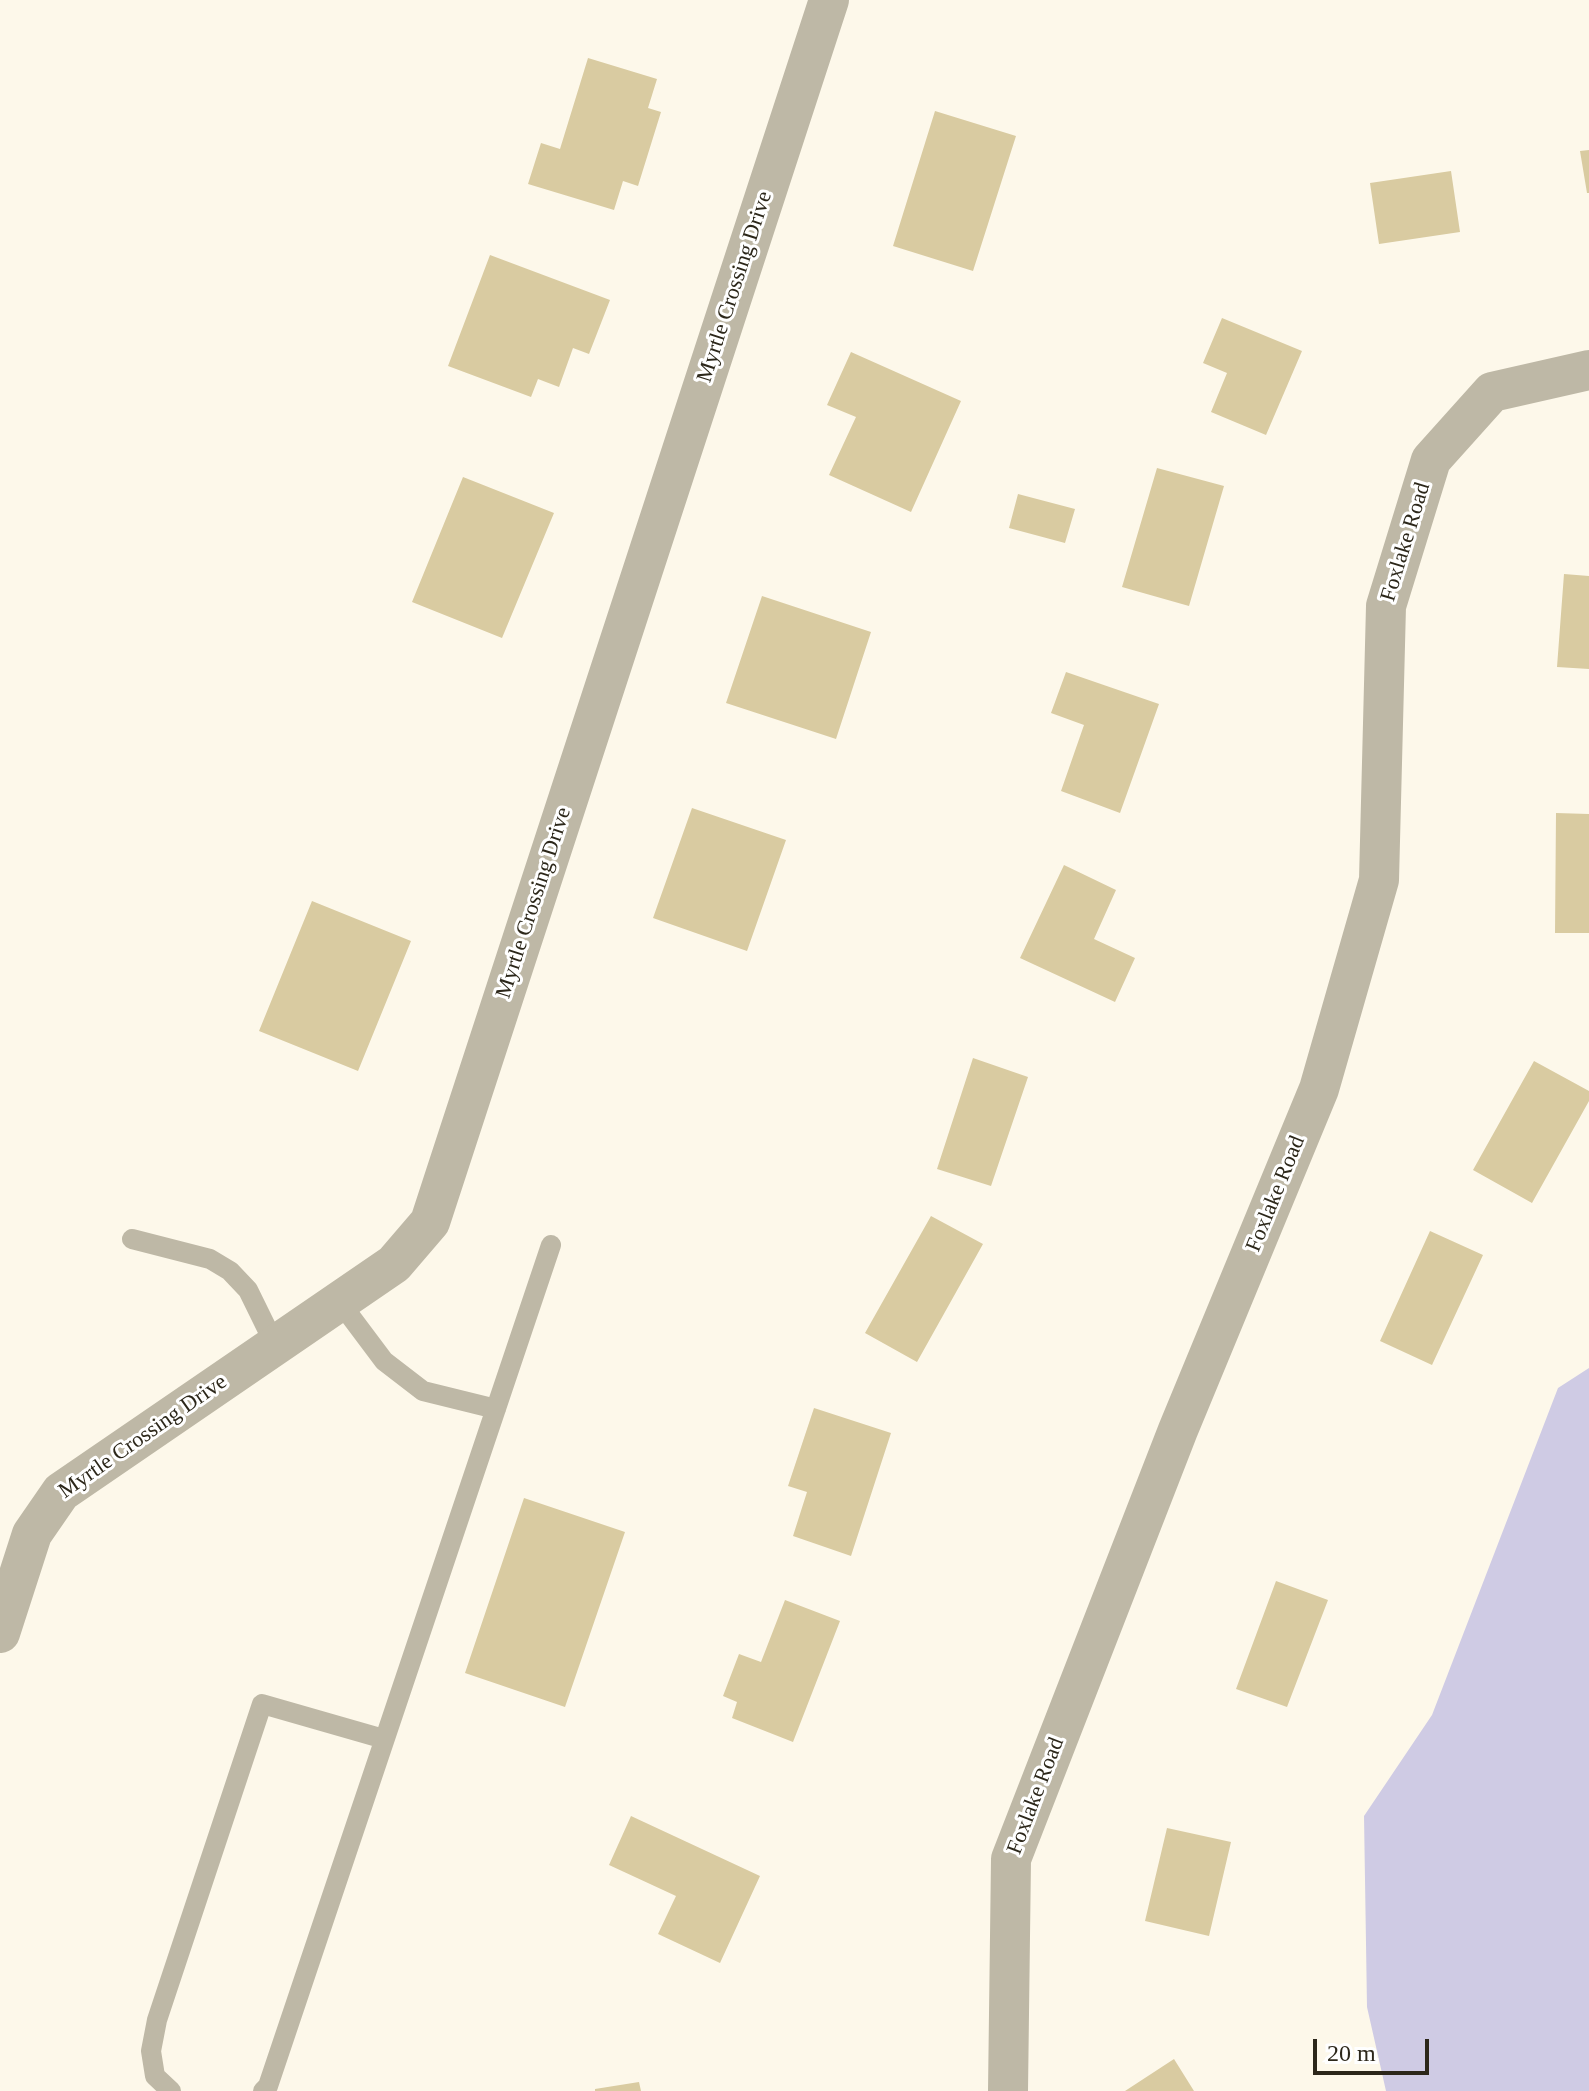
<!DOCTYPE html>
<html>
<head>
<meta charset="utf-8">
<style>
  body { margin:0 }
  #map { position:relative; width:1589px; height:2091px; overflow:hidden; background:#fdf8ea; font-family:Georgia,serif }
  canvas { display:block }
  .scale { position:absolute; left:1313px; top:2039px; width:116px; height:36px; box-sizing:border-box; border:4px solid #2c271a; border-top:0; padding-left:10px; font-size:24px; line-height:28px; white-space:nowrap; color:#2c271a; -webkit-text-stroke:6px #fff; paint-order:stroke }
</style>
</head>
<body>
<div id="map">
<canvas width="1589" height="2091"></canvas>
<div class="scale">20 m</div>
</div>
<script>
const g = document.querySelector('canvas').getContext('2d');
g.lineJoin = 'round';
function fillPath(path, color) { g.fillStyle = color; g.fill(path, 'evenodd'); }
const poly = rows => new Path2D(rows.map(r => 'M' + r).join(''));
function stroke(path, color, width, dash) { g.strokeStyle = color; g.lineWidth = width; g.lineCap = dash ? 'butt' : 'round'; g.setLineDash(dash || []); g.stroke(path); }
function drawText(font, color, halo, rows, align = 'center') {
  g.font = font + ' Georgia,serif'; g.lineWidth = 6; g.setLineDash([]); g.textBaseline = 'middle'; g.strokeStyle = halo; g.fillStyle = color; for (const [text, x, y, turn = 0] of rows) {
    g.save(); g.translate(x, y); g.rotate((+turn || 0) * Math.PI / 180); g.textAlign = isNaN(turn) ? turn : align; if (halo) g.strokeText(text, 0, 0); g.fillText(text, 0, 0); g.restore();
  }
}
const green = poly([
  [1589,1368,1589,2091,1386,2091,1367,2007,1364,1816,1432,1715,1558,1388]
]);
const building = poly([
  [588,58,657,79,648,108,661,112,638,186,623,181,614,210,528,184,541,143,560,149],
  [935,111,1016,136,973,271,893,246],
  [1589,150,1589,193,1587,193,1580,151],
  [1451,171,1460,232,1379,244,1370,183],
  [490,255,610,300,589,354,573,348,559,387,538,379,531,397,448,366],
  [1222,318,1302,351,1266,435,1211,412,1227,373,1203,363],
  [851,352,961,401,911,512,829,475,856,417,827,405],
  [1157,468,1224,486,1189,606,1122,587],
  [463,477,554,513,502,638,412,602],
  [1018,494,1075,509,1065,543,1009,528],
  [1564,574,1589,576,1589,669,1557,667],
  [762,596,871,632,836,739,726,703],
  [1066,672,1159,704,1120,813,1061,791,1084,725,1051,713],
  [692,808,786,840,747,951,653,918],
  [1556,813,1589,814,1589,933,1555,933],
  [1064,865,1116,890,1094,939,1135,958,1115,1002,1020,958],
  [312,901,411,941,358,1071,259,1031],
  [973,1058,1028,1077,991,1186,937,1169],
  [1534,1061,1589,1091,1589,1101,1532,1203,1473,1170],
  [931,1216,983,1244,917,1362,865,1333],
  [1430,1231,1483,1255,1432,1365,1380,1341],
  [814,1408,891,1433,851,1556,793,1536,807,1492,788,1486],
  [524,1498,625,1532,565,1707,465,1673],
  [1276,1581,1328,1600,1287,1707,1236,1689],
  [785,1600,840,1621,793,1742,732,1718,737,1702,723,1696,739,1654,761,1662],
  [631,1816,760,1876,720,1963,658,1934,676,1896,609,1865],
  [1167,1828,1231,1842,1209,1936,1145,1921],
  [1174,2059,1194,2091,1125,2091],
  [639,2082,641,2091,595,2091,595,2089]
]);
const service = poly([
  [132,1239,210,1259,230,1271,248,1290,275,1345],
  [339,1301,384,1361,423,1391,496,1409],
  [171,2091,155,2076,151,2051,157,2020,262,1704,384,1739],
  [263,2091,268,2086,551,1245]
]);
const minor = poly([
  [0,1633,32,1534,61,1492,394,1264,430,1222,829,0],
  [1008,2091,1011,1859,1178,1430,1319,1089,1379,880,1386,606,1431,460,1492,392,1589,370]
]);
const streetNames = [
  ["Myrtle Crossing Drive",735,287,-72],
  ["Foxlake Road",1406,542,-73],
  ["Myrtle Crossing Drive",534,903,-72],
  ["Foxlake Road",1276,1194,-68],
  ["Myrtle Crossing Drive",143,1437,-35],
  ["Foxlake Road",1036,1796,-69]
];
fillPath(green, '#cfcbe4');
fillPath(building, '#d9cba1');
stroke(service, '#beb8a6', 20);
stroke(minor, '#beb8a6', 40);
drawText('22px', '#2c271a', '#fff', streetNames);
</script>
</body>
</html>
